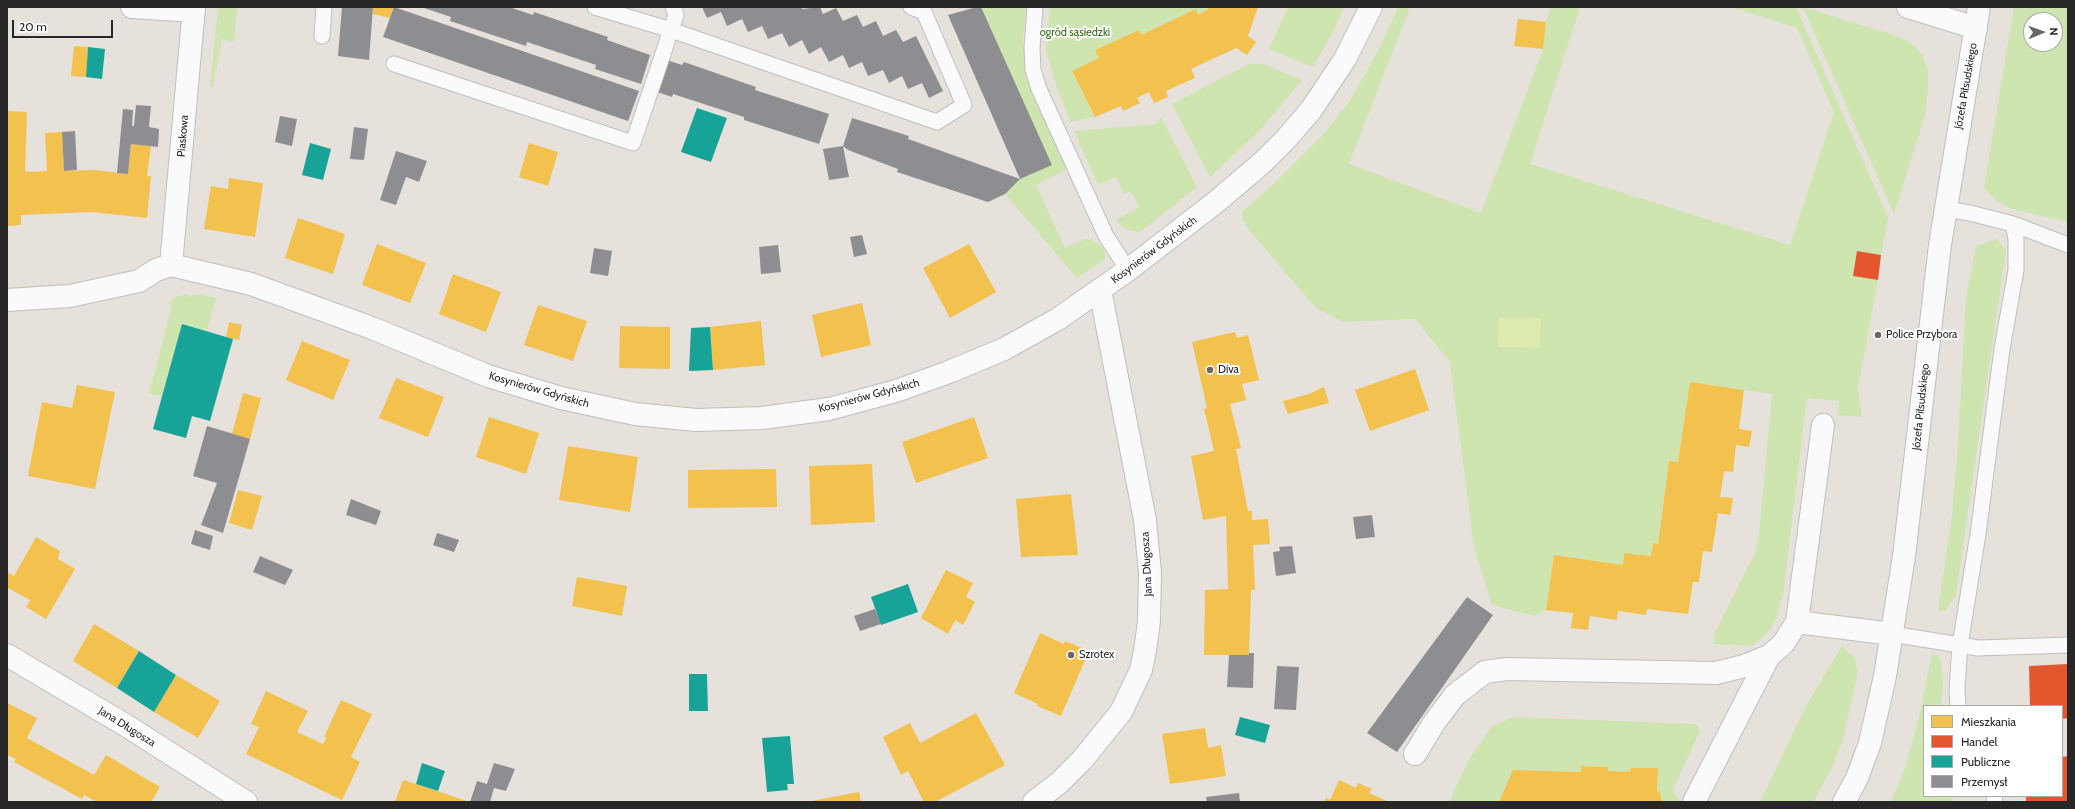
<!DOCTYPE html>
<html>
<head>
<meta charset="utf-8">
<style>
  body { margin:0 }
  #map { position:relative; width:2075px; height:809px; overflow:hidden; background:#e7e1dc; font-family:Cabin,sans-serif }
  canvas { display:block }
  .frame { position:absolute; inset:0; border:8px solid #272727; pointer-events:none }
  .legend { position:absolute; left:1923px; top:705px; width:140px; height:92px; box-sizing:border-box; background:#fff; border:1px solid #a9a9a9; margin:0; padding:5px 7px; list-style:none; font-size:12px; color:#272727 }
  .legend li { display:flex; align-items:center; gap:8px; height:20px }
  .legend b { width:20px; border:1px solid #a9a9a9 }
  .north { position:absolute; left:2023px; top:12px; width:40px; height:40px; box-sizing:border-box; background:#fff; border:1px solid #a9a9a9; border-radius:50%; rotate:88deg; font-size:11px; font-weight:700; line-height:16px; text-align:center; color:#272727 }
  .north::after { content:''; display:block; margin:auto; width:14px; height:18px; background:#6a6866; clip-path:polygon(50% 0,100% 100%,50% 72%,0 100%) }
  .scale { position:absolute; left:12px; top:20px; width:101px; height:18px; box-sizing:border-box; border:2px solid #272727; border-top:0; padding-left:5px; font-size:12px; line-height:14px; white-space:nowrap; color:#272727; -webkit-text-stroke:3px #fff; paint-order:stroke }
</style>
</head>
<body>
<div id="map">
<canvas width="2075" height="809"></canvas>
<div class="frame"></div>
<ul class="legend">
<li><b style="height:11px;background:#f2c14e"></b>Mieszkania</li>
<li><b style="height:11px;background:#e4572e"></b>Handel</li>
<li><b style="height:11px;background:#17a398"></b>Publiczne</li>
<li><b style="height:11px;background:#8d8d92"></b>Przemysł</li>
</ul>
<div class="north">N</div>
<div class="scale">20 m</div>
</div>
<script>
const g = document.querySelector('canvas').getContext('2d');
g.lineJoin = 'round';
function fillPath(path, color) { g.fillStyle = color; g.fill(path, 'evenodd'); }
const poly = rows => new Path2D(rows.map(r => 'M' + r).join(''));
function stroke(path, color, width, dash) { g.strokeStyle = color; g.lineWidth = width; g.lineCap = dash ? 'butt' : 'round'; g.setLineDash(dash || []); g.stroke(path); }
function drawText(font, color, halo, rows, align = 'center') {
  g.font = font + ' Cabin,sans-serif'; g.lineWidth = 4; g.setLineDash([]); g.textBaseline = 'middle'; g.strokeStyle = halo; g.fillStyle = color; for (const [text, x, y, turn = 0] of rows) {
    g.save(); g.translate(x, y); g.rotate((+turn || 0) * Math.PI / 180); g.textAlign = isNaN(turn) ? turn : align; if (halo) g.strokeText(text, 0, 0); g.fillText(text, 0, 0); g.restore();
  }
}
const green = poly([
  [218,7,237,7,234,42,222,39,213,88,210,86],
  [981,7,1027,7,1023,35,1024,63,1033,92,1067,169,1036,185,1065,248,1085,239,1091,240,1103,247,1105,253,1105,259,1077,278,1005,194,1020,179,1052,165],
  [1050,7,1209,7,1207,10,1198,15,1196,9,1141,35,1139,30,1096,49,1099,58,1072,71,1095,117,1070,122,1054,78,1046,51],
  [1288,7,1344,7,1334,30,1313,67,1269,49],
  [1398,7,1410,7,1349,164,1481,213,1543,49,1546,22,1551,7,1580,7,1530,164,1790,245,1834,112,1797,28,1731,7,1796,7,1888,218,1881,255,1857,251,1853,276,1878,280,1858,388,1862,417,1838,415,1839,401,1807,398,1783,595,1776,619,1770,630,1753,646,1713,644,1714,635,1754,555,1759,535,1772,394,1690,382,1678,462,1669,461,1658,544,1653,543,1651,556,1624,553,1623,565,1554,555,1546,610,1534,616,1492,605,1474,548,1450,362,1415,319,1343,322,1316,308,1249,230,1243,220,1242,212,1278,180,1321,137,1349,102,1377,53],
  [1803,7,1900,37,1913,45,1923,56,1928,70,1928,88,1925,115,1894,214],
  [2014,7,2068,7,2068,222,2009,208,1994,199,1984,188],
  [2031,20,2055,20,2055,44,2031,44],
  [1249,64,1263,64,1302,80,1259,131,1210,177,1172,104],
  [1161,117,1197,187,1140,232,1129,230,1121,226,1116,220,1139,207,1131,191,1124,194,1116,177,1098,185,1074,131,1156,124],
  [1997,239,2006,250,1956,595,1945,611,1938,610,1952,515,1958,445,1966,297,1976,246],
  [187,294,188,297,198,294,216,298,207,331,182,324,162,397,149,393,171,309,169,302,175,298],
  [1842,646,1854,657,1858,672,1843,739,1832,768,1813,802,1760,802,1806,706],
  [1932,653,1937,655,1941,661,1943,683,1941,706,1924,706,1924,796,1953,796,1952,802,1891,802,1905,768,1918,722],
  [1514,717,1696,724,1700,731,1673,790,1681,802,1662,802,1660,793,1657,790,1658,768,1631,768,1630,772,1608,771,1607,767,1581,766,1581,772,1513,770,1499,802,1449,802,1468,761,1492,726]
]);
const pitch = poly([
  [1499,317,1541,318,1540,348,1498,347]
]);
const homes = poly([
  [373,7,394,7,390,18,373,14],
  [1209,7,1258,7,1248,36,1256,42,1247,55,1236,48,1191,69,1195,78,1166,91,1168,97,1154,103,1149,92,1137,98,1140,103,1123,111,1121,106,1095,117,1072,71,1099,58,1095,50,1139,30,1141,35,1196,9,1198,15,1207,10],
  [1518,19,1546,22,1543,49,1514,46],
  [74,46,88,47,86,77,71,76],
  [7,111,27,112,25,172,47,171,45,133,62,132,64,171,94,170,128,174,131,144,151,146,147,176,151,176,147,218,92,212,21,215,21,225,8,226],
  [529,143,558,152,548,186,519,177],
  [229,178,263,183,255,237,204,229,211,186,228,189],
  [298,218,345,234,333,274,285,258],
  [377,244,426,263,410,303,362,285],
  [969,244,996,292,950,318,923,268],
  [453,274,501,292,486,332,439,314],
  [862,303,871,345,821,357,812,315],
  [538,305,587,321,573,361,524,345],
  [761,321,765,365,713,370,710,327],
  [229,322,242,325,239,340,226,337],
  [620,326,670,327,670,369,619,368],
  [1235,332,1237,338,1248,335,1259,380,1242,384,1246,400,1230,404,1241,448,1236,449,1248,511,1252,511,1252,520,1268,519,1270,544,1253,545,1255,590,1251,590,1249,655,1204,655,1205,590,1228,589,1226,516,1203,520,1191,456,1214,451,1204,409,1207,408,1192,342],
  [302,341,350,360,333,400,286,380],
  [1415,369,1429,410,1370,431,1355,390],
  [396,378,444,397,428,437,379,418],
  [1690,382,1744,390,1739,429,1752,431,1749,447,1736,445,1733,472,1724,471,1720,497,1733,498,1730,515,1718,513,1712,552,1703,551,1699,582,1693,582,1688,614,1647,609,1646,615,1618,611,1617,620,1590,616,1588,630,1571,628,1573,613,1546,610,1554,555,1623,565,1624,553,1651,556,1653,543,1658,544,1669,461,1678,462],
  [77,385,115,392,95,489,28,476,42,402,72,408],
  [1324,387,1329,403,1288,414,1283,401,1309,394],
  [243,393,261,398,250,439,232,434],
  [489,417,539,433,526,474,476,457],
  [974,417,988,458,916,483,902,442],
  [568,446,638,457,630,512,559,500],
  [872,464,875,522,811,525,809,466],
  [776,469,777,507,688,508,688,470],
  [238,490,262,496,252,530,229,523],
  [1071,494,1078,555,1021,557,1016,499],
  [36,537,60,551,58,559,75,569,46,619,26,607,30,600,8,588,7,589,7,572,14,576],
  [946,570,973,583,966,597,975,602,963,625,955,620,948,634,921,618],
  [577,577,627,586,622,616,572,606],
  [94,624,139,651,117,688,73,661],
  [1040,633,1064,644,1065,641,1089,651,1061,716,1037,706,1038,704,1014,693],
  [176,675,220,701,198,738,154,712],
  [266,691,308,711,297,732,323,744,327,738,324,737,341,700,372,714,351,757,360,762,342,800,246,754,259,727,251,724],
  [7,703,37,718,27,738,94,775,106,755,160,787,151,802,97,802,84,795,82,799,14,762,16,759,7,755],
  [976,713,1005,765,935,802,924,802,908,771,901,775,883,737,910,723,920,743],
  [1205,728,1208,748,1221,745,1226,776,1170,784,1162,734],
  [1581,766,1608,767,1608,771,1630,772,1631,768,1658,768,1657,790,1660,793,1662,802,1499,802,1513,770,1581,772],
  [403,780,416,784,470,802,395,802],
  [1339,780,1356,788,1358,783,1372,789,1369,793,1389,802,1324,802,1326,798,1330,800],
  [859,792,861,802,812,802,812,801]
]);
const shops = poly([
  [1857,251,1881,255,1878,280,1853,276],
  [2068,664,2068,718,2062,719,2062,706,2030,706,2029,666],
  [2068,756,2068,802,2026,802,2026,796,2062,796,2062,757]
]);
const public = poly([
  [88,47,105,49,102,79,86,77],
  [697,108,727,118,711,162,681,152],
  [310,143,331,149,323,180,302,175],
  [182,324,233,339,210,421,192,416,186,438,153,429],
  [710,327,713,370,689,371,691,328],
  [908,584,918,612,881,625,871,597],
  [139,651,176,675,154,712,117,688],
  [689,674,707,674,708,711,689,711],
  [1240,717,1270,725,1265,743,1235,735],
  [790,736,794,784,787,784,788,790,767,792,762,738],
  [422,763,445,771,438,791,416,784]
]);
const industry = poly([
  [342,7,373,7,369,60,338,56],
  [394,7,639,91,628,121,383,37],
  [421,7,509,7,533,15,534,12,608,37,607,40,650,55,641,84,595,69,596,65,527,42,526,46,450,21,451,17],
  [702,7,802,7,802,9,820,7,823,14,836,8,843,21,857,15,863,27,876,21,883,36,896,30,903,42,916,36,943,91,929,98,922,83,908,89,902,76,889,83,883,70,868,76,862,62,849,68,843,55,829,62,821,47,809,54,802,40,789,47,782,33,768,39,762,26,748,32,742,19,727,26,721,12,707,18],
  [977,7,981,7,1052,165,1020,179,1005,194,988,202,897,172,898,169,848,150,843,146,849,177,829,180,823,149,843,146,852,118,909,136,908,139,1020,179,948,15],
  [667,60,682,65,684,62,756,87,755,90,829,114,819,144,744,120,744,117,673,94,672,97,657,92],
  [136,105,151,106,149,127,159,129,158,147,131,144,128,174,117,173,123,109,133,110,132,126,134,126],
  [280,116,297,119,292,146,275,142],
  [354,127,368,129,364,160,350,159],
  [75,131,77,170,64,171,62,132],
  [396,151,427,161,419,182,406,177,396,205,380,200],
  [862,235,867,254,854,257,850,237],
  [778,245,781,272,761,274,759,247],
  [594,248,612,251,608,276,590,273],
  [207,426,250,439,223,533,201,525,217,483,193,476],
  [351,499,381,511,376,525,346,515],
  [1372,515,1375,537,1356,539,1353,517],
  [195,530,213,536,210,550,191,544],
  [437,533,459,540,454,552,433,545],
  [1292,546,1296,573,1276,576,1273,552,1280,551,1279,547],
  [260,556,293,570,285,585,253,572],
  [1467,597,1493,615,1397,752,1367,733],
  [875,609,881,624,860,631,854,616],
  [1249,653,1254,653,1253,688,1227,687,1229,655,1249,655],
  [1277,666,1299,667,1296,710,1274,709],
  [494,763,515,769,506,791,494,788,490,802,470,802,477,781,487,784],
  [1239,793,1240,802,1207,802,1206,797]
]);
const service = poly([
  [595,7,671,30,937,122,964,105,924,12,911,7],
  [1035,7,1032,48,1033,70,1039,89,1106,236,1128,270],
  [322,36,324,7],
  [394,64,633,143,676,15,673,7],
  [1945,209,1970,213,2013,224,2068,245],
  [1892,634,1978,648,2068,645],
  [1958,706,1957,689,1960,645,1978,534,2002,349,2016,270,2016,239,2013,224],
  [1994,802,1995,796]
]);
const minor = poly([
  [132,7,194,11],
  [1908,7,1976,28],
  [171,265,194,7],
  [7,300,70,296,139,281,156,270,171,265,251,284,372,328,488,376,561,398,635,414,696,420,762,418,829,409,896,391,949,372,1004,349,1058,319,1128,270,1216,202,1262,163,1286,139,1311,110,1345,59,1371,7],
  [1797,622,1892,634],
  [7,655,127,726,246,802],
  [1415,754,1434,723,1455,695,1485,672,1507,669,1716,673,1744,666,1769,656,1783,644,1797,622,1823,425],
  [1034,802,1059,783,1082,760,1121,712,1141,670,1145,651,1149,621,1150,573,1145,520,1100,290],
  [1694,802,1769,656]
]);
const tertiary = poly([
  [1844,802,1857,778,1870,743,1885,676,1904,556,1940,245,1979,7]
]);
const markers = [
  [1878,335,4,"#6a6866"],
  [1210,370,4,"#6a6866"],
  [1071,655,4,"#6a6866"]
];
const parkNames = [
  ["ogród sąsiedzki",1075,33]
];
const streetNames = [
  ["Józefa Piłsudskiego",1966,86,-80],
  ["Piaskowa",183,136,-85],
  ["Kosynierów Gdyńskich",1154,250,-37],
  ["Kosynierów Gdyńskich",539,390,16],
  ["Kosynierów Gdyńskich",869,396,-15],
  ["Józefa Piłsudskiego",1921,407,-84],
  ["Jana Długosza",1147,564,-93],
  ["Jana Długosza",127,727,32]
];
const poiNames = [
  ["Police Przybora",1886,335],
  ["Diva",1218,370],
  ["Szrotex",1079,655]
];
fillPath(green, '#cee5b0');
fillPath(pitch, '#ddeaad');
fillPath(homes, '#f2c14e');
fillPath(shops, '#e4572e');
fillPath(public, '#17a398');
fillPath(industry, '#8d8d92');
stroke(service, '#bfbebf', 17);
stroke(minor, '#bfbebf', 24);
stroke(tertiary, '#bfbebf', 24);
stroke(service, '#fbfafa', 15);
stroke(minor, '#fbfafa', 22);
stroke(tertiary, '#fbfafa', 22);
for (const [x, y, r, color] of markers) { const dot = new Path2D(); dot.arc(x, y, r, 0, 2 * Math.PI); g.fillStyle = color; g.fill(dot); stroke(dot, '#fff', 1.5); }
drawText('11px', '#316a11', '#fff', parkNames);
drawText('11px', '#272727', '#fff', streetNames);
drawText('11px', '#272727', '#fff', poiNames, 'left');
</script>
</body>
</html>
